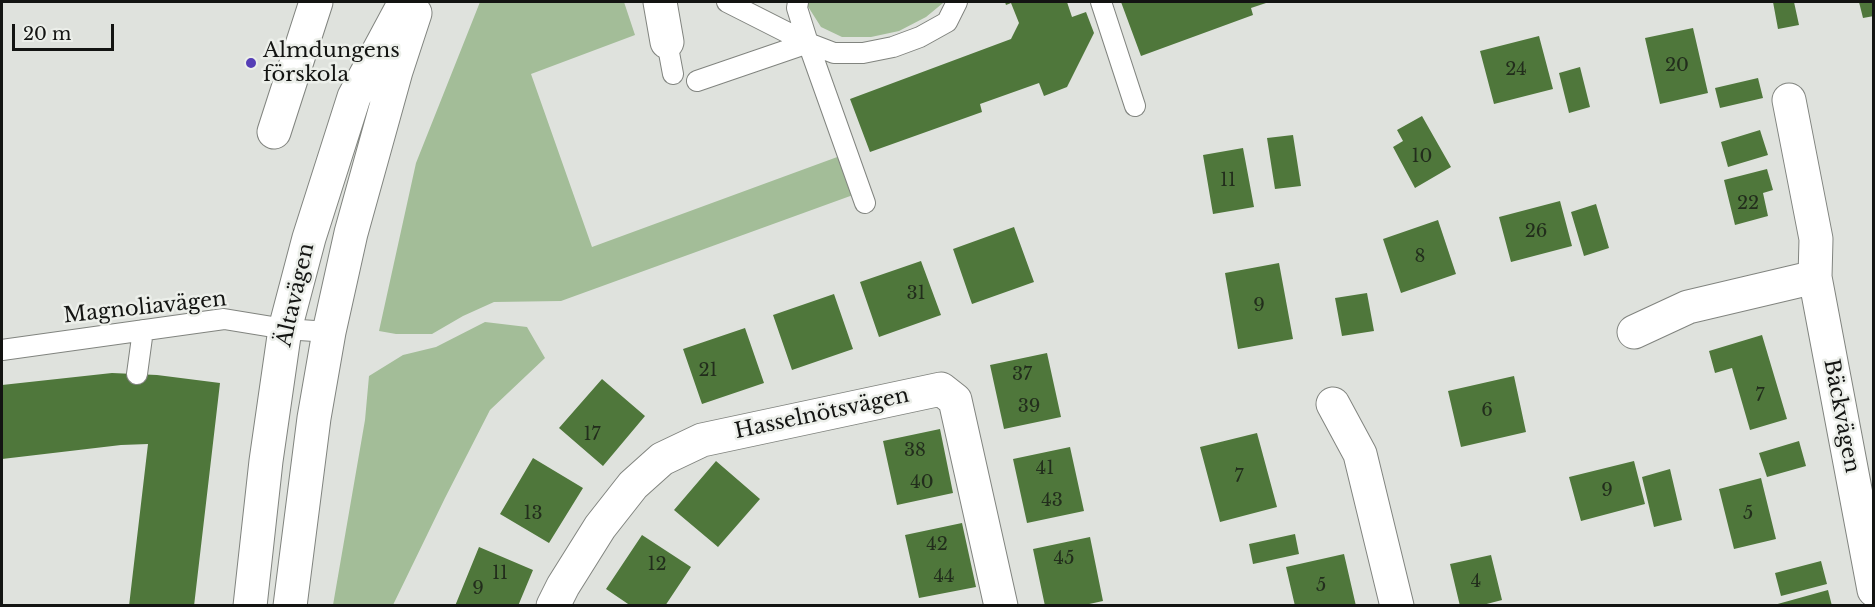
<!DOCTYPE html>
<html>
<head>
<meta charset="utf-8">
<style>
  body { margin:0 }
  #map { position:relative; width:1875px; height:607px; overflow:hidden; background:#dfe2dd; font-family:"Libre Baskerville",serif }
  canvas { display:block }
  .frame { position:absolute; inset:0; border:3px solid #131412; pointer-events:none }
  .scale { position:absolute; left:12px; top:24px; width:102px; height:27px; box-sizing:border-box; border:3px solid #131412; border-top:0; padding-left:8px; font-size:18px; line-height:21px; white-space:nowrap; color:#131412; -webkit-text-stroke:4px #ecefea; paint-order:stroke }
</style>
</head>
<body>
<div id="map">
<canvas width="1875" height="607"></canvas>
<div class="frame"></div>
<div class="scale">20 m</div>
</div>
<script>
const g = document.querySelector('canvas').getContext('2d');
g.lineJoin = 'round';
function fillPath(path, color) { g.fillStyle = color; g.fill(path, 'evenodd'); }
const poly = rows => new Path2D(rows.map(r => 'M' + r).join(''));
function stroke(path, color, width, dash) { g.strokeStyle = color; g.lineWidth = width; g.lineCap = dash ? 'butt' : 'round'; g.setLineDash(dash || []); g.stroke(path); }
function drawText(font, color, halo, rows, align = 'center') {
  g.font = font + ' "Libre Baskerville",serif'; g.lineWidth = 5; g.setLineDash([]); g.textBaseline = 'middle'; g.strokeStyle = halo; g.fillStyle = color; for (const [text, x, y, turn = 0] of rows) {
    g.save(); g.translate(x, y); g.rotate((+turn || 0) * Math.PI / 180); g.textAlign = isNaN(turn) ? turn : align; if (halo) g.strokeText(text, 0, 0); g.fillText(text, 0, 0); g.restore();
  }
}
const green = poly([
  [480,2,624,2,635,35,531,74,592,247,840,156,853,195,561,301,494,302,463,316,432,334,396,334,379,331,416,163],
  [807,2,943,2,943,3,926,17,899,31,871,37,842,37,821,27,807,5],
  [485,322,527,327,545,358,490,410,445,498,393,605,333,605,365,420,369,376,403,355,436,347]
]);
const building = poly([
  [1005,2,1067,2,1072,17,1086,12,1094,33,1067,87,1044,96,1039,83,980,104,982,112,870,152,850,99,1011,39,1019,23,1011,3,1006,5],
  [1121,2,1269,2,1251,8,1253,15,1141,56],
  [1773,2,1794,2,1799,25,1778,29],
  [1859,2,1874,2,1874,16,1863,18],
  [1693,28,1708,93,1660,104,1645,38],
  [1539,36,1553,89,1494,104,1480,51],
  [1580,67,1590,107,1569,113,1559,73],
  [1758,78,1763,98,1720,108,1715,88],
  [1422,116,1451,167,1415,188,1393,147,1403,141,1397,130],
  [1760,130,1768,155,1728,167,1721,142],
  [1293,135,1301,186,1275,189,1267,138],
  [1243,148,1254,207,1213,214,1203,155],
  [1767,169,1773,190,1763,193,1768,216,1735,225,1724,180],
  [1560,201,1572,246,1511,262,1499,217],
  [1596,204,1609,248,1584,256,1571,212],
  [1438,220,1456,274,1401,293,1383,239],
  [1014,227,1034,282,972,304,953,249],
  [921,261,941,315,879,337,860,282],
  [1279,263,1293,339,1238,349,1225,273],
  [1367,293,1374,331,1342,336,1335,298],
  [834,294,853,349,792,370,773,315],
  [745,328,764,383,702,404,683,349],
  [1762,335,1787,419,1750,430,1732,368,1715,373,1709,351],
  [1047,353,1061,417,1004,429,990,365],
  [112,373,157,375,220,383,194,606,129,606,148,444,121,445,2,459,2,385],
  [1514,376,1526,432,1461,447,1448,391],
  [602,379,645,416,603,466,559,428],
  [940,429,953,493,897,505,883,441],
  [1257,433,1277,507,1220,522,1200,447],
  [1799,441,1806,466,1767,477,1759,453],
  [1070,447,1084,511,1027,523,1013,459],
  [533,458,583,488,549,543,500,514],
  [716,461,760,499,718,547,674,510],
  [1634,461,1645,504,1581,521,1569,477],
  [1670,469,1682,520,1654,527,1642,477],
  [1761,478,1776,539,1734,549,1719,489],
  [962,523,976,587,919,598,905,535],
  [1295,534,1299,554,1253,564,1249,544],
  [642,535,691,567,665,606,631,606,606,589],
  [1090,537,1103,601,1080,606,1045,606,1033,549],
  [479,547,533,570,518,606,455,606],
  [1344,554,1356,606,1295,606,1286,567],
  [1491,555,1502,600,1479,606,1460,606,1450,564],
  [1821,561,1827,584,1781,596,1775,573],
  [1828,590,1832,606,1774,606,1774,605]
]);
const service = poly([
  [727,2,808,43,834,53,863,53,893,47,920,37,947,22,957,2],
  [798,2,797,8,808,43],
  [1101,2,1135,106],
  [667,42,673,74],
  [697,81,808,43,865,203],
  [2,350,224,319,285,329,329,332],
  [137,374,143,330]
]);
const minor = poly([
  [660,2,667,42],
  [1789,100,1816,239,1815,277,1874,590],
  [274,132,316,2],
  [1634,332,1688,307,1815,277],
  [1333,404,1360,454,1397,606],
  [553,606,563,586,600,527,633,485,662,459,702,440,941,389,955,400,1001,606]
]);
const secondary = poly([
  [250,606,266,461,285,329,309,238,354,97,405,2],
  [290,606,314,418,329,332,351,233,396,71,415,13]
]);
const markers = [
  [251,63,6,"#553eb6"]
];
const numberNames = [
  ["20",1677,66],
  ["24",1516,70],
  ["10",1422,157],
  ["11",1228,181],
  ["22",1748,204],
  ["26",1536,232],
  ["8",1420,257],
  ["31",916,294],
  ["9",1259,306],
  ["21",708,371],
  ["37",1022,375],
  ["7",1760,396],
  ["39",1029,407],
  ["6",1487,411],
  ["17",592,435],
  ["38",915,451],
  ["41",1045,469],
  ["7",1239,477],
  ["40",922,483],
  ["9",1607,491],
  ["43",1052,501],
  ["13",533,514],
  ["5",1748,514],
  ["42",937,545],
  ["45",1064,559],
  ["12",657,565],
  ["11",500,574],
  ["44",944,577],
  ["4",1476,582],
  ["5",1321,586],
  ["9",478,589]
];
const poiNames = [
  ["Almdungens",263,51],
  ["förskola",263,75]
];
const streetNames = [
  ["Ältavägen",296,295,-77],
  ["Magnoliavägen",145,308,-6],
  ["Hasselnötsvägen",822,414,-12],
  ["Bäckvägen",1841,416,79]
];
fillPath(green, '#a3bd98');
fillPath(building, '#4f773b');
stroke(service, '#81847f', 22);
stroke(minor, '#81847f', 35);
stroke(secondary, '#81847f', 35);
stroke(service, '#fff', 20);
stroke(minor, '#fff', 33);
stroke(secondary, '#fff', 33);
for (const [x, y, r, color] of markers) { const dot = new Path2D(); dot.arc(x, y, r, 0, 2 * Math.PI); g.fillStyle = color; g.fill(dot); stroke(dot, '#ecefea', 2); }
drawText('18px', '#222d1c', null, numberNames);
drawText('21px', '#131412', '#ecefea', poiNames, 'left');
drawText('21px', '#131412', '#ecefea', streetNames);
</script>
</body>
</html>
